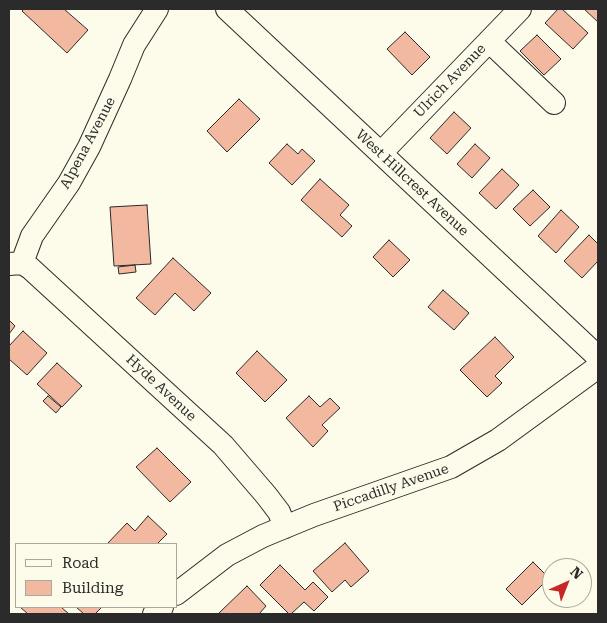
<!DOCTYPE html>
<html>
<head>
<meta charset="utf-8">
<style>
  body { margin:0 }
  #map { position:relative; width:607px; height:623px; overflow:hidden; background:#fdfbea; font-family:"Roboto Serif",serif }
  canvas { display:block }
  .frame { position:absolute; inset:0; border:10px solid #2b2b2b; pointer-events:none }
  .legend { position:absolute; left:15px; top:543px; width:162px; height:65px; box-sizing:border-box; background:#fdfbea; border:1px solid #a9a89e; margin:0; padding:6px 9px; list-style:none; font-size:15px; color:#2b2b2b }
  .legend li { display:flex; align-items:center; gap:10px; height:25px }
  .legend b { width:25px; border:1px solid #a9a89e }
  .north { position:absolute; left:542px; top:558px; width:50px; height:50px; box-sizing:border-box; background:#fdfbea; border:1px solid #a9a89e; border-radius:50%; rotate:44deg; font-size:14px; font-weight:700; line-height:20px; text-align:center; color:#2b2b2b }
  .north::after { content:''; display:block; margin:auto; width:18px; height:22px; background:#c62828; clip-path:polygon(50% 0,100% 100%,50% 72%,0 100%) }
</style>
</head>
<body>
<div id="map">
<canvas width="607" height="623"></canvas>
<div class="frame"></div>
<ul class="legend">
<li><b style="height:6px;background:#fdfbea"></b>Road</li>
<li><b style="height:14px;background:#f2b8a0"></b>Building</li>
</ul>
<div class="north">N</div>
</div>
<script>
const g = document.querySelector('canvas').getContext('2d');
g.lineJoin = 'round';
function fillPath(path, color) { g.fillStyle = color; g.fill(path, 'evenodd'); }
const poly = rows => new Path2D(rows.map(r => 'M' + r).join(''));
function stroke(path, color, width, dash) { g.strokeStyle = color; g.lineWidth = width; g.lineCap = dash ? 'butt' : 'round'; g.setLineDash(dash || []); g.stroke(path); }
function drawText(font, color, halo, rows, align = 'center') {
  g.font = font + ' "Roboto Serif",serif'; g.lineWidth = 4; g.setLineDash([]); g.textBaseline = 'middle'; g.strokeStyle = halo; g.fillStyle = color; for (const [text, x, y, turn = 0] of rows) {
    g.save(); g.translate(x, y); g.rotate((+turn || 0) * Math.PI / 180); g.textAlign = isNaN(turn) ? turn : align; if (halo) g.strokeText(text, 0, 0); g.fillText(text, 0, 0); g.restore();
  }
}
const building = poly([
  [24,9,64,9,88,30,67,53,22,11,24,9],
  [558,9,562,9,588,33,573,49,545,23,558,9],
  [584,9,598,9,598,22,584,9],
  [405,32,430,57,412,75,387,49,405,32],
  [537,35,561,59,544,75,520,51,537,35],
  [239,99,260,119,227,152,207,131,239,99],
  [454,112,471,128,447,154,430,138,454,112],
  [287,144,298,154,302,149,315,161,292,185,269,163,287,144],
  [475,144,490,158,472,178,457,164,475,144],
  [502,169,519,185,496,209,479,193,502,169],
  [320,179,349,205,340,215,352,226,342,237,301,200,320,179],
  [533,190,550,207,530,226,513,209,533,190],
  [147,205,151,264,114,266,110,207,147,205],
  [561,210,579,227,556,253,538,236,561,210],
  [589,235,598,244,598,261,582,278,564,261,589,235],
  [389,240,410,260,393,277,373,257,389,240],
  [173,258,211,293,194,311,175,293,155,315,136,298,173,258],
  [135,265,136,272,119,274,118,267,135,265],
  [443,290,469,313,454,330,428,307,443,290],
  [9,320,15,326,9,334,9,320],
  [23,331,47,353,27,375,9,359,9,346,23,331],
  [495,337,514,357,495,376,502,383,487,397,460,370,495,337],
  [257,351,287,380,265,402,236,373,257,351],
  [57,363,82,386,62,407,37,384,57,363],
  [48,396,61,407,56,413,43,401,48,396],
  [309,396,320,407,330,398,340,408,322,425,328,431,313,447,286,418,309,396],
  [157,448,191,482,170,502,136,467,157,448],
  [148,516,167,534,157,544,107,544,127,523,135,531,148,516],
  [345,543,369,571,351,587,345,580,332,592,313,571,345,543],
  [533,562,549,578,522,605,506,589,533,562],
  [280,565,305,590,313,582,328,597,314,611,304,602,291,614,289,614,260,585,280,565],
  [247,586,266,606,259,614,221,614,219,613,247,586],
  [20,607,61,607,69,614,28,614,20,607],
  [76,607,102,607,95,614,84,614,76,607]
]);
const minor = poly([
  [227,9,598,357],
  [489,41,554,103],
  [381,153,520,9],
  [22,263,32,236,69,183,89,147,120,79,134,45,157,9],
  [9,264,22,263,30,268,223,445,266,495,279,512,285,527],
  [176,594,227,555,263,536,314,515,451,467,498,440,598,367],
  [154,614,162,607]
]);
const streetNames = [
  ["Ulrich Avenue",450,81,-46],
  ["Alpena Avenue",88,143,-62],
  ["West Hillcrest Avenue",412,183,43],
  ["Hyde Avenue",161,388,43],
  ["Piccadilly Avenue",391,488,-19]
];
fillPath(building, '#f2b8a0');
stroke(building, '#2b2b2b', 1);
stroke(minor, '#2b2b2b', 24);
stroke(minor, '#fdfbea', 22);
drawText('14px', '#2b2b2b', '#fdfbea', streetNames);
</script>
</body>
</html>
